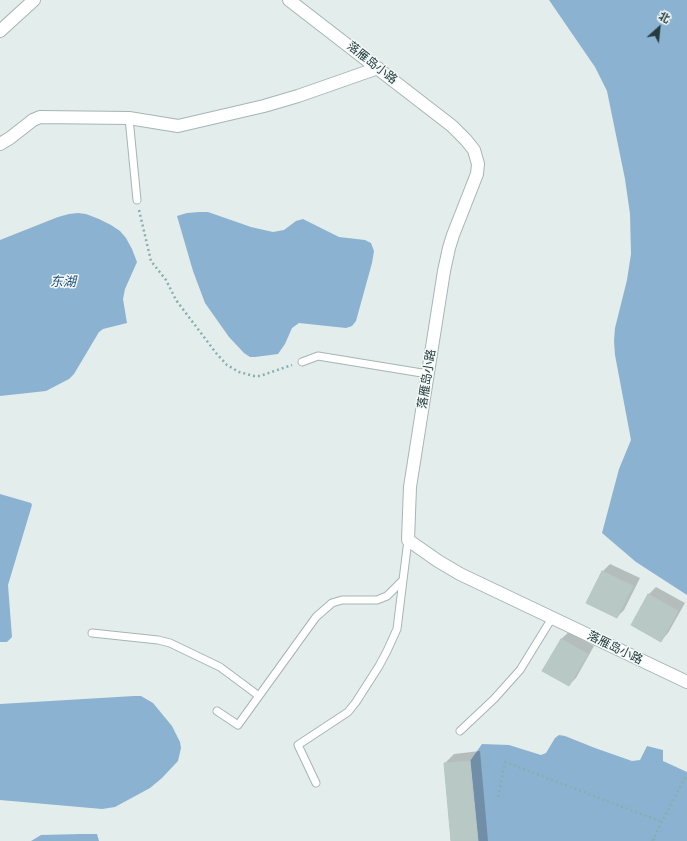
<!DOCTYPE html>
<html>
<head>
<meta charset="utf-8">
<style>
  body { margin:0 }
  #map { position:relative; width:687px; height:841px; overflow:hidden; background:#e3edeb; font-family:Quicksand,"Noto Sans SC",sans-serif }
  canvas { display:block }
  .north { position:absolute; left:639px; top:8px; width:40px; height:40px; -webkit-text-stroke:3px #f4f9f8; paint-order:stroke; rotate:27deg; font-size:11px; font-weight:700; line-height:16px; text-align:center; color:#233d3e }
  .north::after { content:''; display:block; margin:auto; width:14px; height:18px; background:#233d3e; clip-path:polygon(50% 0,100% 100%,50% 72%,0 100%) }
</style>
</head>
<body>
<div id="map">
<canvas width="687" height="841"></canvas>
<div class="north">北</div>
</div>
<script>
const g = document.querySelector('canvas').getContext('2d');
g.lineJoin = 'round';
function fillPath(path, color) { g.fillStyle = color; g.fill(path, 'evenodd'); }
const poly = rows => new Path2D(rows.map(r => 'M' + r).join(''));
function stroke(path, color, width, dash) { g.strokeStyle = color; g.lineWidth = width; g.lineCap = dash ? 'butt' : 'round'; g.setLineDash(dash || []); g.stroke(path); }
function drawText(font, color, halo, rows, align = 'center') {
  g.font = font + ' Quicksand,"Noto Sans SC",sans-serif'; g.lineWidth = 3; g.setLineDash([]); g.textBaseline = 'middle'; g.strokeStyle = halo; g.fillStyle = color; for (const [text, x, y, turn = 0] of rows) {
    g.save(); g.translate(x, y); g.rotate((+turn || 0) * Math.PI / 180); g.textAlign = isNaN(turn) ? turn : align; if (halo) g.strokeText(text, 0, 0); g.fillText(text, 0, 0); g.restore();
  }
}
const water = poly([
  [549,0,687,0,687,595,636,562,602,533,619,469,631,440,615,355,614,341,615,328,627,280,631,254,630,214,625,179,607,91,595,67],
  [199,212,208,212,251,227,273,232,284,230,296,221,303,219,339,237,365,240,371,243,374,251,372,263,356,321,352,326,346,328,299,323,292,328,285,344,278,354,255,357,250,357,244,353,229,337,205,303,193,271,177,216,187,213],
  [78,213,86,214,99,219,111,225,120,231,126,238,132,249,137,262,125,289,123,299,127,323,103,329,99,332,74,374,69,379,46,391,0,396,0,240,58,217,69,214],
  [0,494,31,503,32,505,8,585,12,637,7,642,0,642],
  [134,696,141,696,153,703,172,726,180,742,181,748,178,761,162,778,150,788,115,807,102,809,0,800,0,704],
  [559,735,565,736,595,748,632,761,640,760,647,746,663,750,663,761,687,772,687,841,478,841,470,761,482,744,509,745,541,755,546,753,555,738],
  [81,834,97,834,99,841,31,841,41,835]
]);
const shadow = poly([
  [610,564,640,578,624,610,617,617,603,571],
  [656,587,685,603,668,633,661,641,632,625,649,594],
  [569,632,594,646,576,678,569,685,544,671,561,639],
  [480,751,488,841,452,841,445,763,454,754]
]);
const building = poly([
  [602,571,633,586,617,618,586,603,602,571],
  [648,594,678,611,661,642,631,625,648,594],
  [561,639,588,654,569,686,542,671,561,639],
  [470,761,478,841,451,841,444,763,470,761]
]);
const path = poly([
  [139,210,151,261,166,280,176,300,216,353,227,365,239,372,254,376,260,376,292,365],
  [498,797,505,762,662,822],
  [653,839,657,841],
  [652,841,687,774]
]);
const service = poly([
  [129,118,137,200],
  [302,362,318,356,428,374],
  [92,633,158,640,170,643,220,667,259,696],
  [217,711,238,725,316,617,332,603,342,600,377,600,387,596,403,580,408,540],
  [460,731,494,699,520,670,552,618],
  [316,783,298,745,348,712,356,702,379,666,387,651,397,629,403,580]
]);
const minor = poly([
  [289,0,452,126,466,140,474,150,478,164,477,174,453,235,449,248,444,271,410,487,408,540,438,561,460,574,687,682],
  [0,144,10,138,33,120,40,117,129,118,178,126,264,106,298,96,378,68]
]);
const tertiary = poly([
  [0,31,34,0]
]);
const streetNames = [
  ["落雁岛小路",372,63,38],
  ["落雁岛小路",427,379,-81],
  ["落雁岛小路",615,648,26]
];
const waterNames = [
  ["东湖",63,282]
];
fillPath(water, '#8cb2d1');
fillPath(shadow, '#0003');
fillPath(building, '#b8c8c5');
stroke(building, '#b6c6c5', 1);
stroke(service, '#a6b5b4', 9);
stroke(minor, '#a6b5b4', 14);
stroke(tertiary, '#a6b5b4', 14);
stroke(path, '#84b0b0', 2.5, [2, 3]);
stroke(service, '#fff', 7);
stroke(minor, '#fff', 12);
stroke(tertiary, '#fff', 12);
drawText('12px', '#233d3e', '#f4f9f8', streetNames);
drawText('italic 13px', '#1d4e7a', '#f4f9f8', waterNames);
</script>
</body>
</html>
